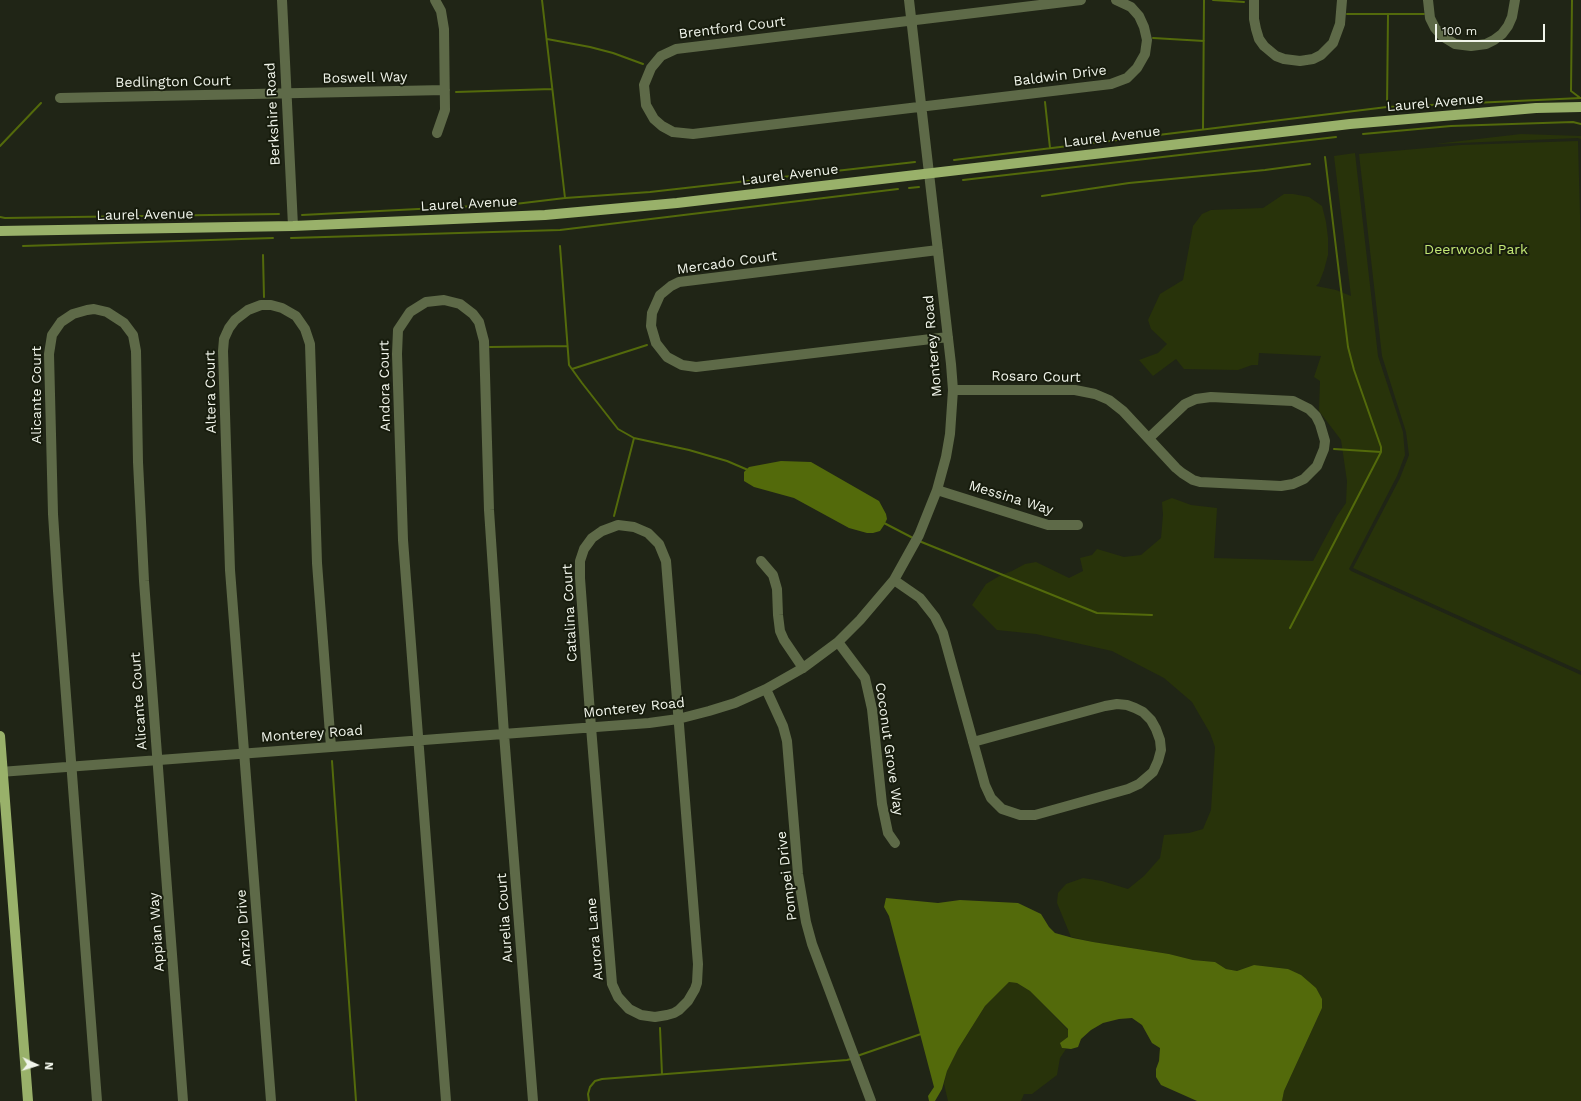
<!DOCTYPE html>
<html>
<head>
<meta charset="utf-8">
<style>
  body { margin:0 }
  #map { position:relative; width:1581px; height:1101px; overflow:hidden; background:#202516; font-family:"Work Sans",sans-serif }
  canvas { display:block }
  .north { position:absolute; left:16px; top:1045px; width:40px; height:40px; -webkit-text-stroke:3px #171c0d; paint-order:stroke; rotate:94deg; font-size:11px; font-weight:700; line-height:16px; text-align:center; color:#f1f5eb }
  .north::after { content:''; display:block; margin:auto; width:14px; height:18px; background:#f1f5eb; clip-path:polygon(50% 0,100% 100%,50% 72%,0 100%) }
  .scale { position:absolute; left:1435px; top:24px; width:110px; height:18px; box-sizing:border-box; border:2px solid #f1f5eb; border-top:0; padding-left:5px; font-size:12px; line-height:14px; white-space:nowrap; color:#f1f5eb; -webkit-text-stroke:3px #171c0d; paint-order:stroke }
</style>
</head>
<body>
<div id="map">
<canvas width="1581" height="1101"></canvas>
<div class="north">N</div>
<div class="scale">100 m</div>
</div>
<script>
const g = document.querySelector('canvas').getContext('2d');
g.lineJoin = 'round';
function fillPath(path, color) { g.fillStyle = color; g.fill(path, 'evenodd'); }
const poly = rows => new Path2D(rows.map(r => 'M' + r).join(''));
function stroke(path, color, width, dash) { g.strokeStyle = color; g.lineWidth = width; g.lineCap = dash ? 'butt' : 'round'; g.setLineDash(dash || []); g.stroke(path); }
function drawText(font, color, halo, rows, align = 'center') {
  g.font = font + ' "Work Sans",sans-serif'; g.lineWidth = 4; g.setLineDash([]); g.textBaseline = 'middle'; g.strokeStyle = halo; g.fillStyle = color; for (const [text, x, y, turn = 0] of rows) {
    g.save(); g.translate(x, y); g.rotate((+turn || 0) * Math.PI / 180); g.textAlign = isNaN(turn) ? turn : align; if (halo) g.strokeText(text, 0, 0); g.fillText(text, 0, 0); g.restore();
  }
}
const green = poly([
  [1521,134,1581,136,1581,139,1578,138,1435,144],
  [1578,141,1581,253,1581,671,1353,568,1400,478,1409,455,1406,432,1382,356,1359,154,1461,145],
  [1355,153,1378,356,1403,432,1405,455,1397,476,1349,569,1351,571,1581,675,1581,1101,1282,1101,1284,1091,1322,1008,1288,969,1254,965,1237,971,1226,969,1215,962,1193,960,1169,954,1093,942,1071,937,1057,903,1058,893,1066,884,1083,878,1102,881,1128,889,1144,876,1160,858,1164,835,1189,833,1203,829,1211,810,1215,747,1210,733,1192,702,1164,678,1112,651,1036,634,997,630,972,605,986,584,1001,575,1012,571,1025,564,1036,562,1069,578,1083,571,1080,558,1092,555,1097,549,1124,557,1141,555,1161,538,1163,515,1162,502,1172,498,1191,505,1217,508,1214,558,1313,561,1337,516,1346,503,1347,481,1341,440,1319,411,1320,381,1314,377,1321,356,1259,353,1258,365,1252,365,1238,370,1184,369,1176,359,1153,376,1139,360,1158,353,1167,344,1151,329,1148,320,1160,294,1183,280,1193,226,1202,214,1211,210,1263,208,1284,194,1293,194,1309,197,1322,206,1326,222,1328,238,1328,255,1324,270,1319,283,1316,286,1336,290,1351,296,1334,156],
  [1009,982,1017,983,1030,991,1068,1030,1068,1037,1062,1048,1066,1049,1060,1058,1057,1075,1032,1094,1024,1094,1021,1101,948,1101,944,1084,947,1071,958,1049,985,1006]
]);
const water = poly([
  [781,461,811,462,879,501,886,514,887,519,884,525,880,531,873,533,867,533,849,528,794,498,754,487,744,481,744,472,749,467],
  [886,898,938,903,960,900,1018,903,1041,914,1049,927,1055,933,1073,938,1093,942,1169,954,1193,960,1215,962,1226,969,1237,971,1254,965,1288,969,1301,975,1316,988,1322,999,1322,1008,1284,1091,1282,1101,1197,1101,1161,1085,1156,1077,1156,1069,1159,1061,1160,1048,1152,1043,1142,1025,1132,1018,1119,1019,1103,1023,1091,1030,1081,1039,1078,1047,1071,1049,1062,1048,1060,1043,1068,1037,1068,1029,1030,991,1017,983,1009,982,985,1006,958,1049,947,1071,942,1089,935,1101,929,1101,928,1096,934,1087,889,916,884,907]
]);
const stream = poly([
  [542,0,565,198],
  [1213,0,1244,2],
  [1572,0,1571,91,1579,97],
  [1347,14,1424,14],
  [1153,38,1204,41],
  [547,39,590,47,613,53,643,64],
  [456,92,552,89],
  [1045,102,1050,148],
  [1387,107,1388,14],
  [1203,129,1204,0],
  [1363,134,1451,126,1573,122,1581,124],
  [0,146,41,103],
  [954,160,1387,107,1581,98],
  [963,180,1336,137],
  [909,188,919,187],
  [1042,196,1129,183,1265,170,1310,164],
  [302,215,515,204,565,198,650,192,915,162],
  [0,217,5,218,279,214],
  [291,238,560,230,898,189],
  [23,246,273,238],
  [560,246,569,365,582,383,618,429,634,438,689,450,727,461,748,470],
  [263,255,264,297],
  [490,347,567,346],
  [572,369,647,345],
  [1334,449,1381,452],
  [614,516,634,438],
  [884,523,913,538],
  [919,541,1097,613,1152,615],
  [1290,628,1381,452,1381,447,1354,370,1348,347,1325,157],
  [332,761,356,1101],
  [660,1028,662,1074],
  [857,1056,921,1034],
  [589,1101,588,1094,590,1087,595,1081,602,1079,847,1060,851,1059]
]);
const minor = poly([
  [282,0,293,226],
  [435,0,441,11,444,29,445,110,437,133],
  [1081,0,676,49,661,56,651,68,644,85,646,105,654,119,662,126,673,132,693,134,1111,84,1127,78,1137,68,1145,54,1147,40,1144,27,1139,16,1131,7,1116,0],
  [1254,0,1254,19,1256,29,1259,39,1264,46,1276,56,1284,59,1300,61,1313,59,1321,55,1333,43,1340,24,1342,0],
  [1428,0,1430,18,1435,28,1442,36,1455,44,1471,46,1486,44,1494,40,1502,34,1508,26,1512,17,1515,0],
  [60,98,445,90],
  [938,250,679,282,671,286,660,295,652,313,651,326,656,343,667,357,682,365,696,367,948,337],
  [953,390,1075,390,1095,394,1109,400,1123,411,1176,468,1182,473,1193,480,1200,482,1281,486,1293,484,1304,479,1317,466,1324,449,1325,441,1320,424,1316,416,1309,409,1293,401,1211,397,1196,399,1185,404,1149,438],
  [937,490,1048,525,1078,525],
  [618,525,634,527,648,533,659,544,666,561,698,964,697,983,695,989,688,1001,679,1010,674,1013,667,1015,655,1017,641,1015,629,1009,618,997,612,984,591,727,580,578,580,561,584,549,592,538,602,531,618,525],
  [761,561,773,575,777,589,778,615,780,631,784,640,803,668],
  [894,580,920,598,935,617,943,633,985,785,991,798,1002,809,1020,815,1035,815,1128,789,1139,784,1153,772,1158,761,1161,750,1160,740,1156,729,1151,720,1143,712,1135,708,1127,705,1117,704,1105,706,973,742],
  [838,642,865,678,872,709,882,804,888,833,895,843],
  [766,689,783,726,787,741,798,874,806,922,812,944,871,1101],
  [0,772,649,723,678,719,709,711,735,703,766,689,803,668,838,642,860,620,894,580,919,535,937,490,946,457,950,434,953,390,951,364,909,0],
  [97,1101,58,591,53,514,49,354,52,335,61,322,73,314,87,310,94,309,107,312,124,323,133,335,136,351,138,462,144,581,183,1101],
  [271,1101,230,570,223,351,224,339,229,328,235,320,248,310,261,305,271,305,282,308,296,316,305,329,310,344,317,563,331,747],
  [446,1101,403,540,397,354,398,330,410,312,426,302,444,300,460,304,473,314,479,322,484,341,489,510,504,734,533,1101]
]);
const major = poly([
  [0,231,293,226,545,215,677,203,1350,124,1536,108,1581,107],
  [0,736,28,1101]
]);
const streetNames = [
  ["Brentford Court",732,28,-7],
  ["Baldwin Drive",1060,76,-7],
  ["Boswell Way",365,78,-1],
  ["Bedlington Court",173,82,-1],
  ["Laurel Avenue",1435,103,-5],
  ["Berkshire Road",273,114,-93],
  ["Laurel Avenue",1112,137,-7],
  ["Laurel Avenue",790,175,-7],
  ["Laurel Avenue",469,204,-3],
  ["Laurel Avenue",145,215,-1],
  ["Mercado Court",727,263,-8],
  ["Monterey Road",933,346,-95],
  ["Rosaro Court",1036,377,1],
  ["Andora Court",385,386,-91],
  ["Altera Court",211,392,-91],
  ["Alicante Court",37,395,-90],
  ["Messina Way",1011,498,17],
  ["Catalina Court",570,613,-93],
  ["Alicante Court",139,701,-94],
  ["Monterey Road",634,708,-6],
  ["Monterey Road",312,734,-4],
  ["Coconut Grove Way",889,749,82],
  ["Pompei Drive",787,876,-97],
  ["Aurelia Court",505,918,-94],
  ["Anzio Drive",244,928,-94],
  ["Appian Way",157,932,-94],
  ["Aurora Lane",595,939,-95]
];
const parkNames = [
  ["Deerwood Park",1476,250]
];
fillPath(green, '#28330a');
fillPath(water, '#536a0b');
stroke(stream, '#536a0b', 2);
stroke(minor, '#5e6a48', 10);
stroke(major, '#99b16a', 10);
drawText('14px', '#f1f5eb', '#171c0d', streetNames);
drawText('14px', '#c3e775', '#171c0d', parkNames);
</script>
</body>
</html>
